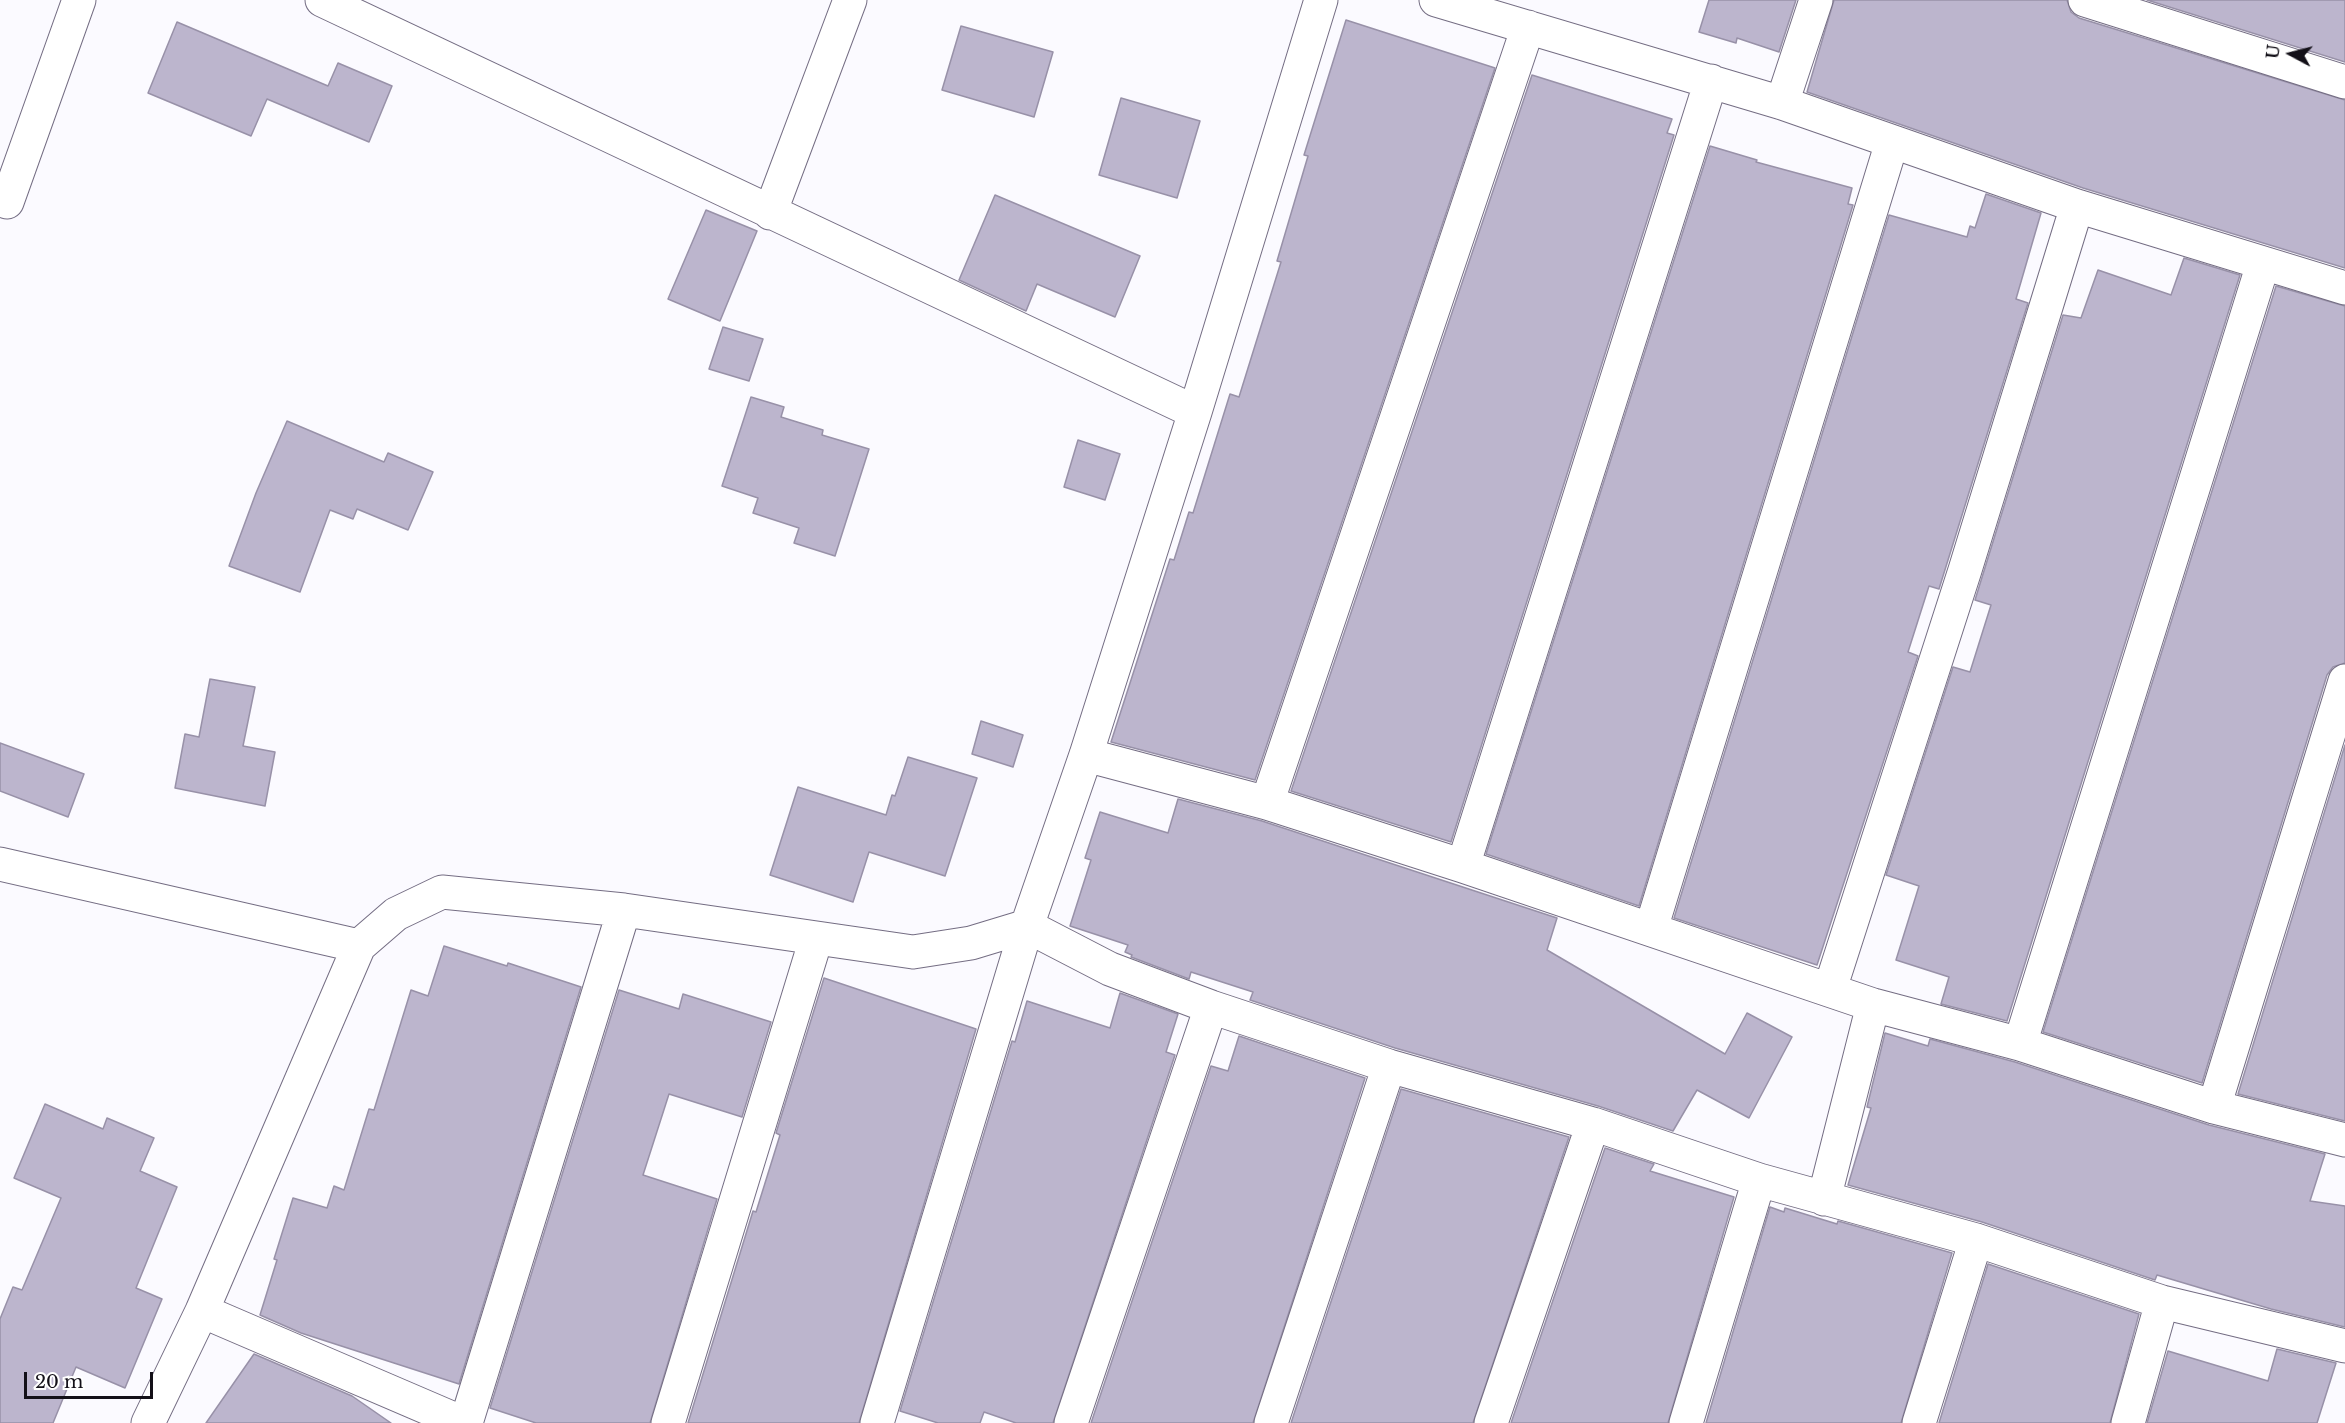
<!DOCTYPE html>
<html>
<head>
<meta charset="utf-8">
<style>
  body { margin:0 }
  #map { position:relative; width:2345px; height:1423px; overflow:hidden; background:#fbfaff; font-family:"Libre Baskerville",serif }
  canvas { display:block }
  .north { position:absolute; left:2261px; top:24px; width:60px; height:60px; -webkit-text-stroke:4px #fff; paint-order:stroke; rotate:277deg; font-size:16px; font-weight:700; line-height:24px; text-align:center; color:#131018 }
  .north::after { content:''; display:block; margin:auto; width:21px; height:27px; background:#131018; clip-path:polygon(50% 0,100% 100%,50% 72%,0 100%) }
  .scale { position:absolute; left:24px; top:1372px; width:129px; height:27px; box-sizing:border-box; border:3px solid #131018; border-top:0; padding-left:8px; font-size:18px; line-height:21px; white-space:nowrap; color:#131018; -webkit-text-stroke:4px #fff; paint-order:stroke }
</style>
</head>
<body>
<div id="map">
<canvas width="2345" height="1423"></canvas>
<div class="north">U</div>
<div class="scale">20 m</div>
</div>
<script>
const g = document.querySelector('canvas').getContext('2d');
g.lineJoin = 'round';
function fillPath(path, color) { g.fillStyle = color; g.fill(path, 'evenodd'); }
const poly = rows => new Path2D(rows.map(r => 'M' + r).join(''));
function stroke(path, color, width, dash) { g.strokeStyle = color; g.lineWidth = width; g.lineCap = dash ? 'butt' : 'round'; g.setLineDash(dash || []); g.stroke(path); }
const building = poly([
  [1709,0,1796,0,1779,52,1737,38,1736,43,1699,32,1709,0],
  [1834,0,2067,0,2071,12,2079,18,2345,100,2345,268,2083,188,1807,92,1834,0],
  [2147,0,2345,0,2345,62,2147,0],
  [1346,20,1495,68,1255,780,1111,742,1170,559,1174,560,1189,512,1193,513,1230,394,1239,397,1281,262,1277,261,1308,156,1304,155,1346,20],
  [177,22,328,86,338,63,392,86,369,142,267,99,251,136,148,93,177,22],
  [961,26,1053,52,1034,117,942,90,961,26],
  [1532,75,1672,119,1667,133,1674,135,1451,842,1291,791,1532,75],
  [1121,98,1200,121,1177,198,1099,175,1121,98],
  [1710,146,1757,160,1756,162,1852,188,1848,204,1853,205,1639,906,1486,854,1710,146],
  [1986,194,2041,213,2016,299,2028,303,1939,589,1929,586,1908,652,1918,656,1817,965,1674,918,1889,215,1967,237,1970,226,1975,228,1986,194],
  [995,195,1140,256,1115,317,1037,284,1026,311,959,280,995,195],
  [706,210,757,231,720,321,668,299,706,210],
  [2184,258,2240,275,2007,1021,1941,1004,1949,977,1896,960,1919,886,1886,875,1953,667,1970,672,1991,605,1975,600,2063,315,2081,318,2098,270,2171,295,2184,258],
  [2276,286,2345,306,2345,663,2333,667,2327,675,2202,1083,2043,1032,2276,286],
  [723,327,763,339,749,381,709,369,723,327],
  [751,397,784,407,781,417,823,430,822,435,869,449,835,556,794,543,799,528,753,513,758,498,722,486,751,397],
  [287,421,384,462,388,453,433,472,408,530,357,509,353,519,330,510,300,592,229,566,256,493,287,421],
  [1078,440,1120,454,1105,500,1064,487,1078,440],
  [210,679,255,687,243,746,275,752,265,806,175,788,185,734,199,737,210,679],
  [981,721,1023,735,1013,767,972,754,981,721],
  [0,743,84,774,68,817,0,791,0,743],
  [2345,745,2345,1121,2238,1094,2345,745],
  [908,757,977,778,945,876,869,852,853,902,770,875,798,787,886,815,892,795,895,796,908,757],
  [1178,799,1262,821,1557,918,1547,950,1725,1054,1747,1013,1792,1037,1749,1118,1697,1090,1673,1131,1598,1106,1395,1048,1250,1000,1253,992,1191,972,1189,979,1131,957,1132,955,1125,952,1128,945,1070,926,1091,860,1085,858,1100,812,1168,833,1178,799],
  [444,946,507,966,508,963,581,987,459,1384,301,1333,260,1315,277,1260,274,1259,293,1198,327,1208,334,1186,344,1190,369,1109,374,1110,411,990,428,996,444,946],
  [824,978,976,1029,859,1423,688,1423,753,1211,756,1212,780,1135,776,1133,824,978],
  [619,990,679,1009,683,994,771,1022,742,1117,669,1094,643,1175,717,1199,650,1423,536,1423,490,1408,619,990],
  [1120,993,1178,1014,1166,1052,1175,1055,1053,1423,1016,1423,984,1412,980,1423,938,1423,900,1411,1012,1041,1015,1042,1027,1001,1110,1028,1120,993],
  [1885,1033,1928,1046,1930,1039,2015,1062,2209,1125,2325,1154,2310,1201,2345,1206,2345,1327,2271,1309,2157,1275,2155,1280,1982,1222,1848,1185,1871,1108,1867,1107,1885,1033],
  [1239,1036,1365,1078,1253,1423,1091,1423,1211,1066,1228,1071,1239,1036],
  [1401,1089,1569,1137,1473,1423,1291,1423,1401,1089],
  [45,1104,103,1129,107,1118,154,1138,140,1171,177,1187,136,1288,162,1299,125,1388,76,1367,53,1423,0,1423,0,1319,13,1287,22,1290,61,1198,14,1178,45,1104],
  [1605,1148,1654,1164,1650,1171,1734,1197,1668,1423,1511,1423,1605,1148],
  [1770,1207,1784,1212,1785,1208,1837,1224,1838,1221,1952,1253,1901,1423,1706,1423,1770,1207],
  [1988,1264,2139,1314,2110,1423,1939,1423,1988,1264],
  [2277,1349,2336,1363,2317,1423,2147,1423,2168,1351,2268,1381,2277,1349],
  [254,1354,352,1396,391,1423,206,1423,254,1354]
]);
const minor = poly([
  [322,0,1195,412],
  [1436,0,1782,103,2077,206,2345,288],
  [2085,0,2345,82],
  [1782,103,1816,0],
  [7,202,79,0],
  [770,213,850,0],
  [1086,755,1267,803,1463,866,1873,1005,2020,1044,2214,1107,2345,1140],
  [1267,803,1528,27],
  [0,864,359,946],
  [1463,866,1711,81],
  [1651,929,1892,142],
  [1830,989,1965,570,2077,206],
  [2020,1044,2263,264],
  [2214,1107,2345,681],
  [1824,1199,1873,1005],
  [202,1311,463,1423],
  [148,1423,202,1311,359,946,396,914,442,892,624,910,913,952,971,943,1027,926,1086,755,1195,412,1321,0],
  [466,1423,624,910],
  [668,1423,816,939],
  [877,1423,1027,926,1110,969,1211,1007,1389,1066,1593,1124,1759,1180,1976,1240,2162,1302,2345,1346],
  [1071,1423,1211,1007],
  [1271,1423,1389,1066],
  [1491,1423,1593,1124],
  [1686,1423,1759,1180],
  [1919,1423,1976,1240],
  [2128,1423,2162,1302]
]);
fillPath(building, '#bcb5cd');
stroke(building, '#9891a8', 1.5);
stroke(minor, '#746d83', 35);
stroke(minor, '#fff', 33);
</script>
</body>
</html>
